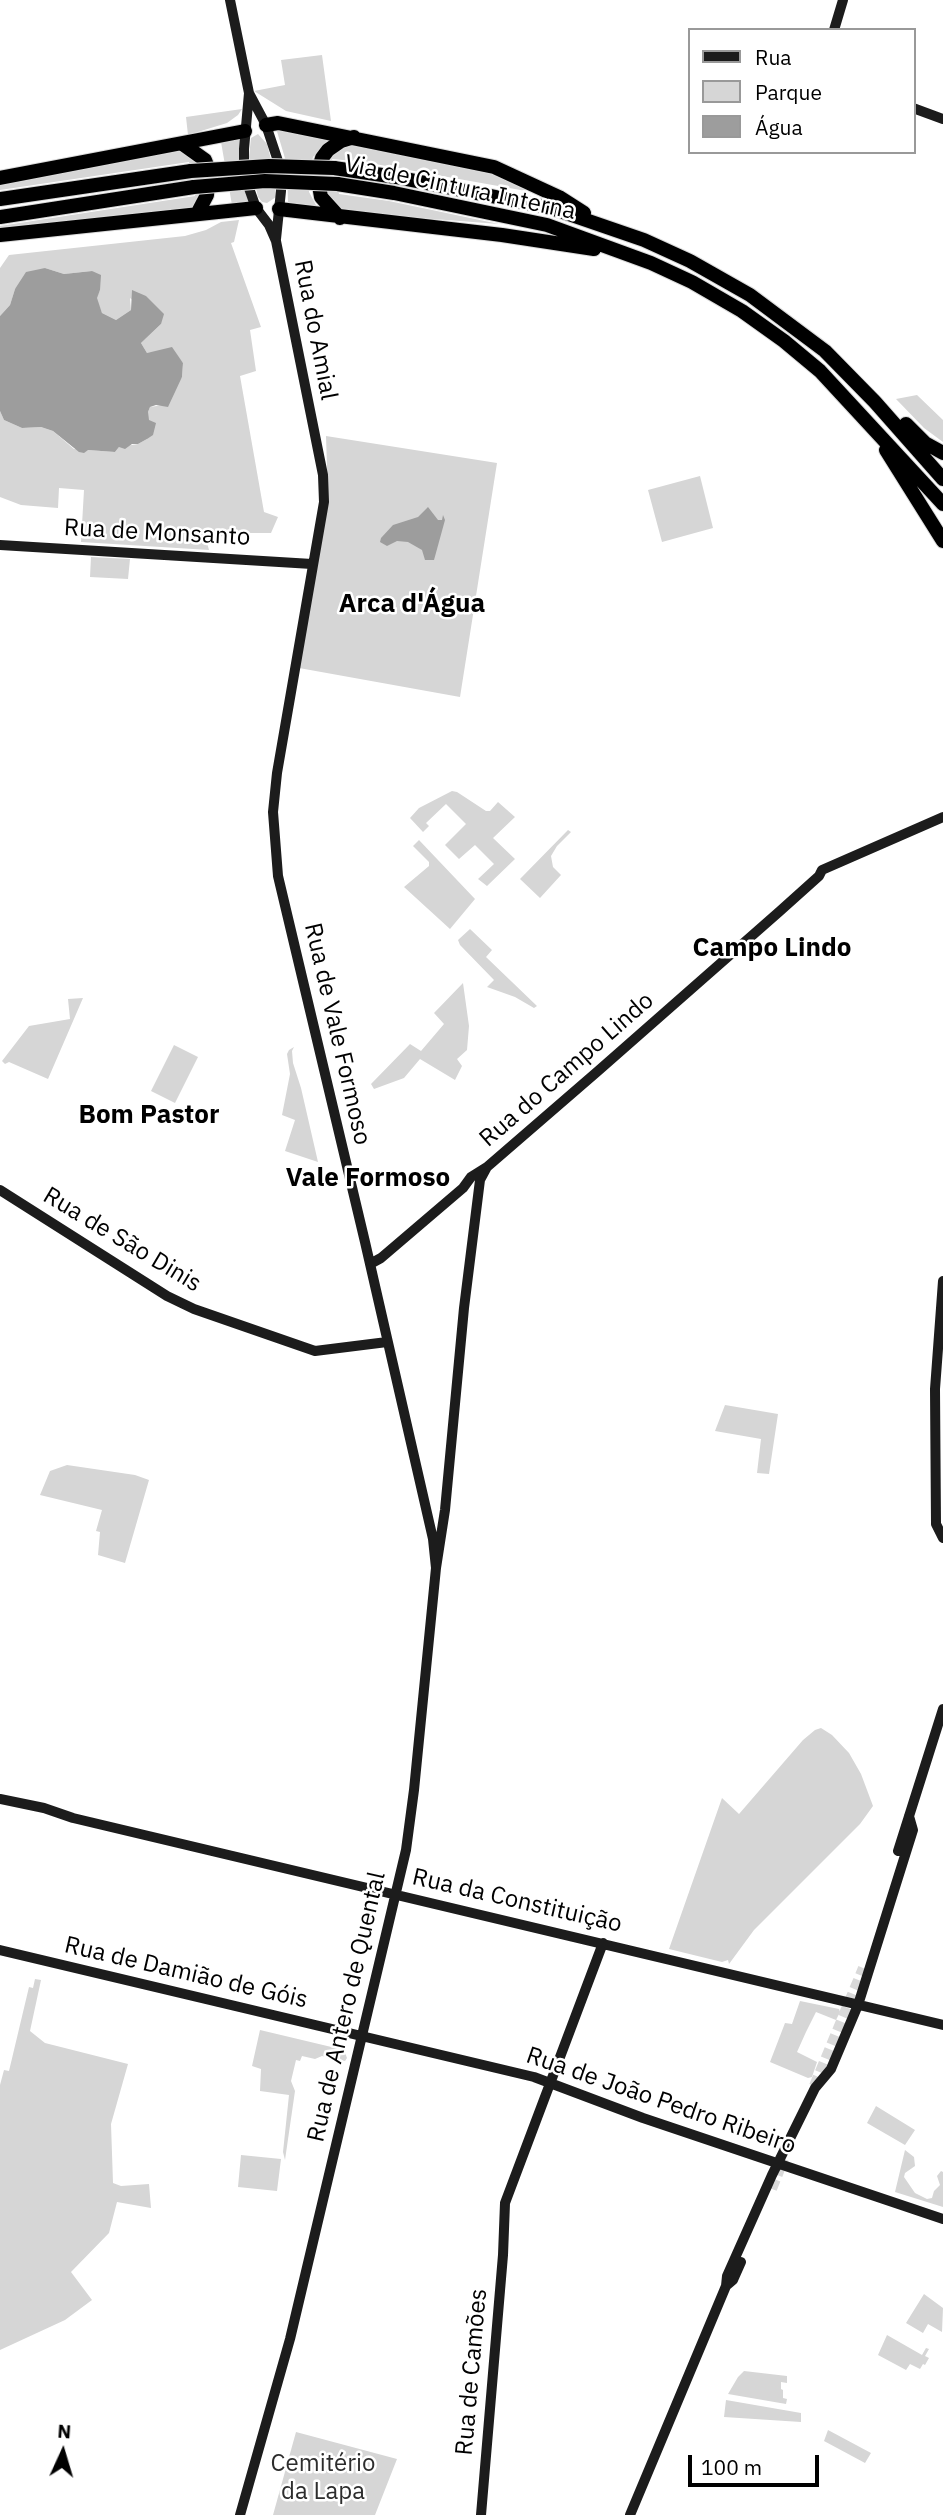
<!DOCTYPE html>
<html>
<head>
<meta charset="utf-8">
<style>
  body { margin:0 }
  #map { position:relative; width:943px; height:2515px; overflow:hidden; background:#fff; font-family:"IBM Plex Sans",sans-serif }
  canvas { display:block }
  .legend { position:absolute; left:688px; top:28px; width:228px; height:126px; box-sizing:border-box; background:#fff; border:2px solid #999; margin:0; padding:9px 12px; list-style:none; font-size:21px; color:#000 }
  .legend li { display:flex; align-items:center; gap:14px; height:35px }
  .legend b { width:35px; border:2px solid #999 }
  .north { position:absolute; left:28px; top:2417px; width:70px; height:70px; -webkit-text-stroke:5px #fff; paint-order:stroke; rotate:4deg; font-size:19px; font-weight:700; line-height:28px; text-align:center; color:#000 }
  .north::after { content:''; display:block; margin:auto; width:24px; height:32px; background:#000; clip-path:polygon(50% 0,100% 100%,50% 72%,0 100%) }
  .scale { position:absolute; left:688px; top:2455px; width:131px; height:32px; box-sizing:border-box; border:4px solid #000; border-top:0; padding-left:9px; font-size:21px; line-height:24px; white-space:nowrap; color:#000; -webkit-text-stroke:5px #fff; paint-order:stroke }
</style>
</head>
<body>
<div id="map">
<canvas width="943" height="2515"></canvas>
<ul class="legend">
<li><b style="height:9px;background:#1c1c1c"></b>Rua</li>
<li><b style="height:19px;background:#d6d6d6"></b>Parque</li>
<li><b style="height:19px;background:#9d9d9d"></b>Água</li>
</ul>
<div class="north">N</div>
<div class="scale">100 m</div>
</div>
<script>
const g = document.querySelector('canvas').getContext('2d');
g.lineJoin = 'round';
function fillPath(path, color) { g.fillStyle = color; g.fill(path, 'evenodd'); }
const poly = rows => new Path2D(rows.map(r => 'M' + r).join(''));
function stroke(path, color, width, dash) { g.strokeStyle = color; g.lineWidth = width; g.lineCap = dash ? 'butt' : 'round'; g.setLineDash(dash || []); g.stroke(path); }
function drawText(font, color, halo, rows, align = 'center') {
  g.font = font + ' "IBM Plex Sans",sans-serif'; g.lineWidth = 5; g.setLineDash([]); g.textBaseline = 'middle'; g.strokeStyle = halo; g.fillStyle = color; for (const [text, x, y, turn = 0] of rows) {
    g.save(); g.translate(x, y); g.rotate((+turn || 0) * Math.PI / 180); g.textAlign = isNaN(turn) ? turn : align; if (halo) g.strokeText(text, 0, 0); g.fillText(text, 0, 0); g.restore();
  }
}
const green = poly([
  [322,55,331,121,286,111,254,91,285,85,281,60],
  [242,109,238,115,227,123,188,135,186,117],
  [276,128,329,139,313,157,309,174,309,192,317,207,288,204,287,165],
  [258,134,267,144,275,175,276,197,267,203,262,202,258,197,249,157,251,138],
  [241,137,249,203,232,205,221,142],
  [354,144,470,167,504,177,528,189,526,191,364,162,332,159,339,194,389,201,499,224,407,217,342,209,327,195,325,184,327,167,333,155,342,148],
  [177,151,183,152,196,161,198,165,200,196,193,207,0,230,0,226,195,196,189,162,0,190,0,182],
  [239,220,234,242,231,243,261,327,250,330,256,371,240,376,264,512,278,517,271,533,240,533,206,539,209,550,81,542,84,490,59,488,58,508,21,505,0,497,0,411,4,420,22,428,41,427,53,431,74,449,115,452,119,447,138,444,147,439,148,412,150,407,163,405,175,388,182,377,183,363,173,351,147,353,141,343,161,324,130,298,131,310,116,320,102,313,96,298,100,290,92,271,64,274,45,268,15,289,10,305,0,316,0,268,9,255,185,236,206,230,221,222],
  [917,395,943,420,943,442,924,428,896,399],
  [326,436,497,463,460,697,299,668,328,497],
  [700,476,713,528,662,542,648,490],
  [91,557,130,559,128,579,90,577],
  [452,791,457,792,486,811,490,811,498,802,515,817,493,838,515,859,487,886,478,879,494,864,475,845,459,859,445,845,466,824,446,804,426,823,429,826,423,832,410,818,419,808],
  [568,830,571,832,557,846,551,856,553,867,561,875,540,898,520,879],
  [419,840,475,899,450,929,404,887,429,866,429,862,413,846],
  [470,929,492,950,486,957,537,1006,534,1008,515,997,487,987,494,980,460,945,458,940],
  [463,983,469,1026,467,1050,457,1059,462,1066,455,1080,420,1059,404,1078,374,1089,371,1084,410,1044,421,1051,444,1024,434,1013],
  [83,998,48,1079,9,1062,5,1064,2,1061,29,1026,70,1019,68,999],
  [174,1045,198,1057,175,1103,151,1091],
  [294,1047,292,1051,293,1063,301,1088,318,1162,285,1151,295,1120,282,1115,290,1074,287,1054,289,1050],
  [725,1405,778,1414,769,1474,757,1473,761,1439,715,1431],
  [67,1465,135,1475,149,1480,125,1563,98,1555,100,1532,96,1531,102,1510,40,1495,50,1471],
  [821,1728,832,1735,849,1753,861,1774,873,1806,860,1824,754,1930,729,1964,728,1960,722,1962,669,1949,722,1798,739,1814,803,1740,815,1730],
  [35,1979,41,1980,30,2031,45,2043,128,2064,111,2124,113,2183,121,2186,149,2184,151,2208,117,2202,109,2233,71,2272,92,2300,65,2320,0,2350,0,2085,4,2070,9,2071,29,1987,33,1988],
  [800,2001,839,2009,840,2012,836,2020,816,2012,806,2032,797,2052,817,2062,812,2077,808,2078,770,2062,785,2023,792,2024],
  [260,2030,344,2050,347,2058,345,2061,322,2056,315,2059,302,2056,300,2061,296,2060,291,2081,295,2091,285,2160,283,2152,289,2095,260,2091,261,2069,252,2066],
  [876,2106,915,2130,905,2145,867,2123],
  [905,2150,914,2157,915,2166,905,2173,904,2177,915,2193,927,2199,932,2198,934,2191,940,2185,937,2176,941,2171,943,2172,943,2207,895,2192],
  [241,2155,281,2159,277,2191,238,2187],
  [924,2294,943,2308,942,2332,928,2324,923,2333,906,2323],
  [887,2335,922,2355,926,2348,929,2349,925,2356,929,2358,925,2365,923,2364,920,2369,910,2364,906,2370,878,2355],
  [744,2371,787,2376,787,2383,781,2382,781,2389,783,2390,783,2398,787,2399,786,2404,728,2394,738,2377],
  [726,2400,801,2413,801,2422,724,2417],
  [828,2430,871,2453,865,2463,824,2441],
  [296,2432,397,2459,375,2515,273,2515]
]);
const water = poly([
  [45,268,64,274,92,271,101,275,100,290,97,298,102,313,116,320,131,310,132,290,146,296,164,314,161,324,141,343,147,353,172,347,183,363,182,377,168,407,156,405,150,407,148,412,149,420,156,423,153,435,147,439,138,444,132,444,125,449,119,447,115,452,88,450,84,453,79,452,53,431,41,427,22,428,4,420,0,411,0,316,10,305,15,289,26,272],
  [428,507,438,520,442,520,443,515,445,520,434,560,425,560,422,550,408,542,397,541,387,546,380,542,381,538,393,525,418,517]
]);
const secondaryTunnel = poly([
  [814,2086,863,1968],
  [772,2189,784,2159]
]);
const secondary = poly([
  [230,0,249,93,266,125,281,170,281,191,276,239],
  [834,30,843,0],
  [249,93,244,149,244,174,256,208,269,225,276,241,323,475,324,502,277,773,273,812,278,876,365,1242,433,1539,436,1568],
  [913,108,943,119],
  [0,545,312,564],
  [0,1190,167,1296,194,1309,315,1351,387,1342],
  [370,1264,381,1258,463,1188,471,1177,487,1167,598,1071,780,911,819,876,822,870,943,817],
  [943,1281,935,1389,936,1524,943,1538],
  [0,1799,44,1808,73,1818,943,2025],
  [898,1851,943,1709],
  [0,1950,534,2077,643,2118,943,2219],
  [726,2286,727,2276,772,2175,815,2088,831,2069,858,2005,913,1830,909,1816],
  [240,2515,290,2339,406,1850,414,1790,436,1568,445,1510,464,1308,480,1180,487,1167],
  [481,2515,503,2255,505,2203,603,1943],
  [630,2515,726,2286,733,2280,741,2262]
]);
const highway = poly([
  [266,125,278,123,494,167,559,197,584,213],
  [184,145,205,160,209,170,207,195,197,214],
  [334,168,396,177,551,208,644,240,690,261,750,295,825,351,875,402,943,479],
  [0,178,245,131],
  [337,184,394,193,547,225,651,263,692,282,742,311,784,341,820,371,943,504],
  [0,199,191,171],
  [279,209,502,235,594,249],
  [0,217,194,187],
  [340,218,321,197,317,174,322,158,328,150,341,141,354,137],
  [0,235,256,208],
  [906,424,925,443,943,453],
  [886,450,943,541]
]);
const highwayBridge = poly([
  [191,171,269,166,334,168],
  [194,187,265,181,337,184]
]);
const streetNames = [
  ["Via de Cintura Interna",460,188,12],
  ["Rua do Amial",315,330,79],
  ["Rua de Monsanto",157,533,3],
  ["Rua de Vale Formoso",337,1034,77],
  ["Rua do Campo Lindo",567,1070,-41],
  ["Rua de São Dinis",122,1240,31],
  ["Rua da Constituição",517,1901,13],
  ["Rua de Damião de Góis",186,1973,13],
  ["Rua de Antero de Quental",347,2007,-77],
  ["Rua de João Pedro Ribeiro",661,2101,19],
  ["Rua de Camões",472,2372,-85]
];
const parkNames = [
  ["Cemitério",323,2464],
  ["da Lapa",323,2492]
];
const neighbourhoodNames = [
  ["Arca d'Água",412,604],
  ["Campo Lindo",772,948],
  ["Bom Pastor",149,1115],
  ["Vale Formoso",368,1178]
];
fillPath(green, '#d6d6d6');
fillPath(water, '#9d9d9d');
stroke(secondaryTunnel, '#d9d9d9', 10, [10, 5]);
stroke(highway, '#dbdbdb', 16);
stroke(secondary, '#1c1c1c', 10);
stroke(highway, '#000', 14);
stroke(highwayBridge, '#dbdbdb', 16, []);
stroke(highwayBridge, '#000', 14);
drawText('24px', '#000', '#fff', streetNames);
drawText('24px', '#2d2d2d', '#fff', parkNames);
drawText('bold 26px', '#000', '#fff', neighbourhoodNames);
</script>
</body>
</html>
